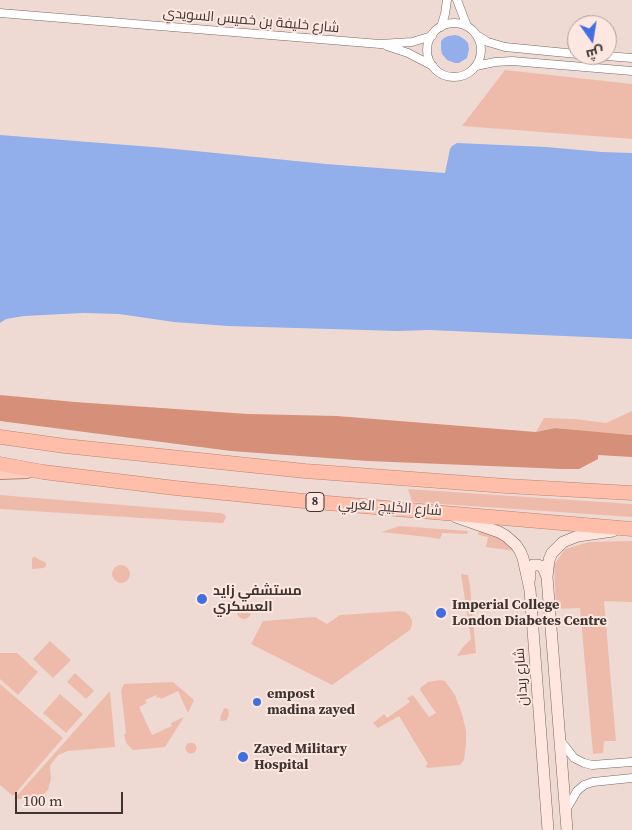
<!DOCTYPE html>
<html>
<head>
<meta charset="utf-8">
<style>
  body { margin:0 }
  #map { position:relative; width:632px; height:830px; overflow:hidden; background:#efdad3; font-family:"Source Serif 4",Cairo,serif }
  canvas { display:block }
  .north { position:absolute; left:567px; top:15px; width:50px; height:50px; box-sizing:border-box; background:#fde7e0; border:1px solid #b09f9a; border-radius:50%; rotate:167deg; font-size:14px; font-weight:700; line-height:20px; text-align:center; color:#3d3431 }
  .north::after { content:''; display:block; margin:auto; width:18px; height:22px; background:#416fe0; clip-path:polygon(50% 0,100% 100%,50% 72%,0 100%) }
  .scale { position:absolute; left:15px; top:792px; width:108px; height:22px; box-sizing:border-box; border:2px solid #3d3431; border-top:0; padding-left:6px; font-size:15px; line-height:18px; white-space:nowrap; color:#3d3431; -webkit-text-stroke:4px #fde7e0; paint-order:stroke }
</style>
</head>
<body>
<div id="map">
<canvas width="632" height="830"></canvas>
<div class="north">ش</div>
<div class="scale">100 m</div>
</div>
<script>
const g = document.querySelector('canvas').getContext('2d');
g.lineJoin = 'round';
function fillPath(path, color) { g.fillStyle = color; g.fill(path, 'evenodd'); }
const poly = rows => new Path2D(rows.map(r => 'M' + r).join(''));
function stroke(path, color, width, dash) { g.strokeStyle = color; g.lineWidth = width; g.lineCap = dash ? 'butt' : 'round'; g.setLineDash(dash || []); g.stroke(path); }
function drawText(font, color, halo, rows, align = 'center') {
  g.font = font + ' "Source Serif 4",Cairo,serif'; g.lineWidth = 4; g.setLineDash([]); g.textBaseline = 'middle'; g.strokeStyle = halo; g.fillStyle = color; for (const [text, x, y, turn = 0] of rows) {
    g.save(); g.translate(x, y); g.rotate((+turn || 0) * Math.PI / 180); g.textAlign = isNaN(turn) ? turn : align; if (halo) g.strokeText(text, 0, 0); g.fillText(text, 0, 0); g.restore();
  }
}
const green = poly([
  [505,70,632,84,632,139,462,126],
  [632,411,632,435,555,428,536,432,544,418,575,419,606,423],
  [408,489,632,504,632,517,412,502],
  [0,495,221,513,225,515,226,518,223,523,220,523,0,509],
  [400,526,468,531,467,534,442,533,440,539,427,537,381,532],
  [479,531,488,532,503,538,514,551,486,547,488,537,478,535],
  [632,541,632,602,604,601,616,741,604,741,603,753,593,754,580,608,556,609,554,565,565,549,589,542],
  [33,557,35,557,46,563,46,566,44,568,32,569,32,559],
  '112 574a9 9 0 1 1 18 0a9 9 0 1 1-18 0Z',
  [461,574,468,575,470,586,476,653,457,656,463,647,471,639],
  '237 612a7 7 0 1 1 14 0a7 7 0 1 1-14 0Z',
  [400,611,405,612,409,615,412,620,412,625,410,630,332,685,251,644,263,621,315,617,327,624,340,615],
  [50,641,71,660,53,678,33,659],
  [0,653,17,653,38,672,18,695,0,679],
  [75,673,94,691,86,699,67,682],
  [440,680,445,681,455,695,462,714,466,731,466,744,464,760,460,765,428,768,425,766,428,764,399,716,378,728,373,723,384,714,387,718,410,702,407,698,413,695,429,717,436,713,420,690,420,688,428,682],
  [173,682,194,700,188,713,178,691,161,699,160,697,157,698,156,695,145,700,147,703,139,707,152,735,172,726,171,723,184,717,165,747,133,750,126,743,124,735,126,733,121,690,124,684],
  [0,684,63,738,13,796,0,785],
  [110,691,115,747,68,751,58,755,50,766,51,779,48,790,43,795,34,799,14,799],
  [60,694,83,714,66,733,43,713],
  [224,708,228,709,229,714,227,720,222,721,221,721,220,718],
  '185.5 748a5.5 5.5 0 1 1 11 0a5.5 5.5 0 1 1-11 0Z'
]);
const forest = poly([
  [0,395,75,402,248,414,337,416,536,432,555,428,632,435,632,457,598,455,598,459,579,469,563,469,368,461,231,451,0,421]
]);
const water = poly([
  [455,35,459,36,464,39,468,43,469,49,467,58,459,63,455,63,447,60,442,54,441,49,441,41,444,38,448,36],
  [0,135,165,148,326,164,445,173,450,149,452,146,457,143,546,147,602,152,632,153,632,339,429,330,398,331,228,326,174,322,119,314,83,313,24,316,6,319,0,323]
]);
const minor = poly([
  [457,0,467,26],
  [0,13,380,44,412,42,432,36],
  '427 50a27 27 0 1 1 54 0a27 27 0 1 1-54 0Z',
  [441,27,445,14,447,0],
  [478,36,488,42,505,47,577,54],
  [387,46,408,53,433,66],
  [594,55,632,58],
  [476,66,495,62,512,61,632,71],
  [560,740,574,758,584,763,592,765,632,762],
  [566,810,577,791,584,785,593,782,632,778]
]);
const secondary = poly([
  [456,517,499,532,506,536,516,545,520,551,523,558,530,590,548,830],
  [530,578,530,569,533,565,538,565,543,567,547,577],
  [567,830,547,577,548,568,549,560,552,553,563,542,578,536,613,531]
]);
const primary = poly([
  [0,473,27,472]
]);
const trunk = poly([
  [0,437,65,446,305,471,506,486,632,493],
  [0,464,43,472,175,488,304,501,632,529]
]);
const markers = [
  [202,599,6,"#416fe0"],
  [441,613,6,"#416fe0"],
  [257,702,5,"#416fe0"],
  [243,757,6,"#416fe0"]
];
const shields = [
  [315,502,18]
];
const shieldNames = [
  ["8",315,502]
];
const streetNames = [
  ["شارع خليفة بن خميس السويدي",251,21,5],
  ["شارع الخَلِيج العَربِي",390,508,4],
  ["شارع ربدان",522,677,-94]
];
const poiNames = [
  ["مستشفي زايد",213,591],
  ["العسكري",213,607],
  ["Imperial College",452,605],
  ["London Diabetes Centre",452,621],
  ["empost",267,694],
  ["madina zayed",267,710],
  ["Zayed Military",254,749],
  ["Hospital",254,765]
];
fillPath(green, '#eebbab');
fillPath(forest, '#d68f79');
fillPath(water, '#92aeeb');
stroke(minor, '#7a6761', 9);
stroke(secondary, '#7a6761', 12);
stroke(primary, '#ba8372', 14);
stroke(trunk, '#ba8372', 15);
stroke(minor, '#fff', 8);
stroke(secondary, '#ffe6df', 11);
stroke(primary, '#fecebf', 12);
stroke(trunk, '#febeaa', 14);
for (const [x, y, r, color] of markers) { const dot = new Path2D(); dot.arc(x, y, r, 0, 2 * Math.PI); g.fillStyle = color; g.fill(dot); stroke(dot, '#fde7e0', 2); }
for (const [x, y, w] of shields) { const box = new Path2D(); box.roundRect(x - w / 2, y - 9.5, w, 19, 4); g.fillStyle = '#fde7e0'; g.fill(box); stroke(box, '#3d3431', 1); }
drawText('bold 12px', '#3d3431', null, shieldNames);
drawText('14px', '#3d3431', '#fde7e0', streetNames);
drawText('bold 14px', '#3d3431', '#fde7e0', poiNames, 'left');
</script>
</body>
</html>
